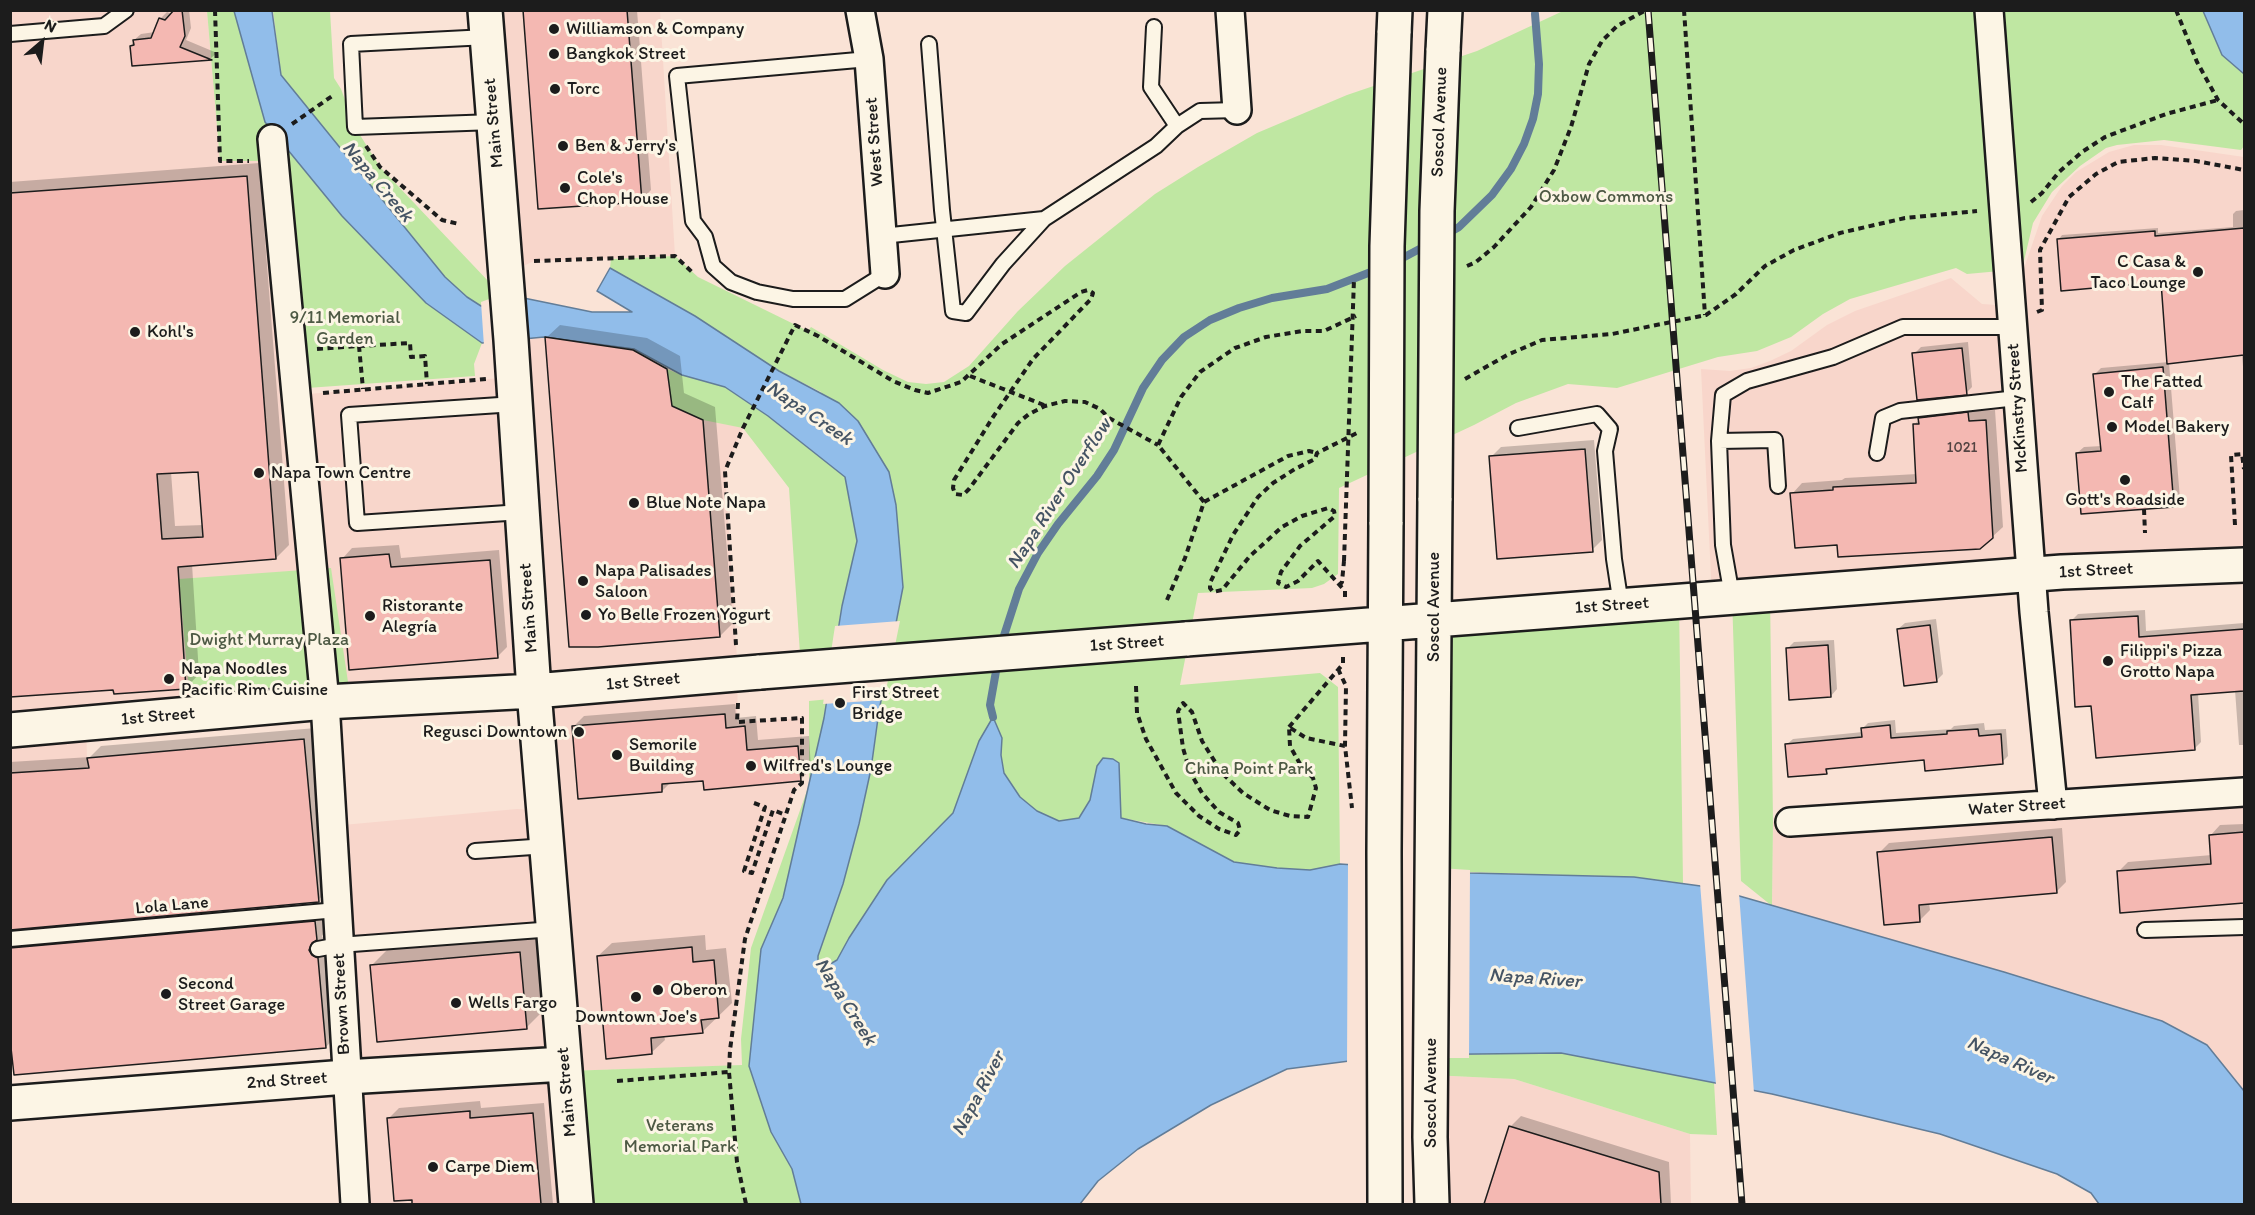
<!DOCTYPE html>
<html>
<head>
<meta charset="utf-8">
<style>
  body { margin:0 }
  #map { position:relative; width:2255px; height:1215px; overflow:hidden; background:#fae3d6; font-family:Itim,sans-serif }
  canvas { display:block }
  .frame { position:absolute; inset:0; border:12px solid #1c1c1c; pointer-events:none }
  .north { position:absolute; left:12px; top:12px; width:60px; height:60px; -webkit-text-stroke:4px #fcf5e5; paint-order:stroke; rotate:28deg; font-size:16px; font-weight:700; line-height:24px; text-align:center; color:#1c1c1c }
  .north::after { content:''; display:block; margin:auto; width:21px; height:27px; background:#1c1c1c; clip-path:polygon(50% 0,100% 100%,50% 72%,0 100%) }
</style>
</head>
<body>
<div id="map">
<canvas width="2255" height="1215"></canvas>
<div class="frame"></div>
<div class="north">N</div>
</div>
<script>
const g = document.querySelector('canvas').getContext('2d');
g.lineJoin = 'round';
function fillPath(path, color) { g.fillStyle = color; g.fill(path, 'evenodd'); }
const poly = rows => new Path2D(rows.map(r => 'M' + r).join(''));
function stroke(path, color, width, dash) { g.strokeStyle = color; g.lineWidth = width; g.lineCap = dash ? 'butt' : 'round'; g.setLineDash(dash || []); g.stroke(path); }
function drawText(font, color, halo, rows, align = 'center') {
  g.font = font + ' Itim,sans-serif'; g.lineWidth = 6; g.setLineDash([]); g.textBaseline = 'middle'; g.strokeStyle = halo; g.fillStyle = color; for (const [text, x, y, turn = 0] of rows) {
    g.save(); g.translate(x, y); g.rotate((+turn || 0) * Math.PI / 180); g.textAlign = isNaN(turn) ? turn : align; if (halo) g.strokeText(text, 0, 0); g.fillText(text, 0, 0); g.restore();
  }
}
const built = poly([
  [11,11,207,11,220,160,274,161,296,395,513,377,511,340,544,337,634,349,682,375,743,428,725,471,738,675,737,722,802,718,802,783,794,790,745,939,729,1066,566,1071,578,1204,355,1204,332,826,517,809,544,811,534,691,189,685,191,714,86,723,87,758,102,931,11,939],
  [485,11,660,11,675,256,534,261,506,274],
  [2134,145,2161,145,2244,157,2244,567,1712,598,1701,369,1730,371,1751,368,1770,361,1791,351,1827,325,1855,311,1951,278,1982,304,2011,306,2042,216,2062,186,2076,172,2109,152],
  [2244,792,2244,1091,2207,1045,2004,972,1772,906,1773,822],
  [1430,1075,1514,1079,1690,1134,1691,1204,1432,1204]
]);
const green = poly([
  [207,11,236,11,265,122,342,216,426,303,482,343,474,364,475,376,293,389,274,161,220,161],
  [273,11,330,11,334,78,341,89,355,127,380,167,508,302,481,306,467,297,445,277,281,75],
  [1563,11,2203,11,2222,55,2244,74,2244,146,2241,150,2164,140,2117,145,2106,148,2080,166,2052,192,2033,223,2022,269,1967,274,1956,268,1850,299,1823,314,1791,337,1757,351,1718,357,1617,388,1568,384,1516,403,1474,425,1339,488,1338,574,1324,584,1312,588,1198,593,1180,685,1320,673,1338,687,1340,864,1310,870,1277,868,1234,862,1167,826,1121,818,1119,795,1097,766,1090,800,1079,818,1059,821,1037,811,1020,797,1004,773,1001,755,1002,738,993,717,953,813,887,880,849,938,837,960,822,969,818,964,818,956,843,884,859,824,871,769,879,711,903,587,821,392,779,371,695,316,610,268,611,259,675,256,698,277,808,331,811,327,883,370,908,382,926,384,944,382,969,366,1018,311,1065,266,1155,194,1198,167,1257,133,1347,95,1477,51],
  [667,369,682,375,725,387,768,416,845,477,857,540,842,606,831,666,801,669,789,488,743,428,703,420,672,406],
  [331,568,351,702,191,714,179,579],
  [1770,593,1773,822,1772,906,1741,881,1732,596],
  [1679,601,1683,883,1634,877,1432,871,1435,620],
  [830,699,783,898,761,949,771,1132,792,1169,801,1204,576,1204,566,1071,742,1065,741,1039,751,948,809,785,809,701],
  [1561,1053,1714,1082,1717,1135,1690,1134,1514,1079,1431,1075,1431,1055]
]);
const water = poly([
  [234,11,272,11,281,75,445,277,467,297,481,306,514,296,592,312,632,312,597,291,610,268,695,316,779,371,839,403,858,421,875,449,889,472,896,505,903,587,879,711,871,769,859,824,843,884,818,956,818,964,822,969,837,960,849,938,887,880,953,813,979,741,993,717,1002,738,1001,755,1004,773,1020,797,1037,811,1059,821,1079,818,1090,800,1097,766,1103,758,1113,759,1119,763,1121,818,1146,824,1167,826,1234,862,1277,868,1310,870,1340,864,1470,873,1634,877,1708,887,2004,972,2162,1021,2207,1045,2244,1091,2244,1204,2099,1204,2091,1193,2057,1174,1940,1134,1772,1094,1561,1053,1396,1055,1287,1069,1211,1105,1138,1149,1098,1181,1080,1204,801,1204,792,1169,771,1132,749,1066,761,949,783,898,824,718,842,606,857,541,845,477,768,416,725,387,682,375,634,349,544,337,482,343,426,303,342,216,265,122,234,11],
  [2203,11,2244,11,2244,74,2222,55,2203,11]
]);
const pier = poly([
  [492,298,523,342,484,346,481,302],
  [900,621,884,700,823,704,835,626],
  [1348,862,1470,870,1469,1058,1396,1058,1347,1065],
  [1700,883,1739,893,1754,1093,1716,1085]
]);
const shadow = poly([
  [176,10,189,10,191,28,186,40,217,53,211,58,133,65,131,46,134,40,141,34,155,32,160,19,167,12,172,14],
  [524,10,637,10,651,190,641,200],
  [259,163,289,545,276,558,192,564,199,674,186,688,115,688,10,696,10,182],
  [199,470,204,525,175,526,171,472],
  [2244,210,2244,380,2242,354,2169,363,2180,499,2174,505,2077,453,2084,447,2102,446,2095,374,2101,368,2169,362,2162,280,2059,239,2062,235,2158,228,2158,233,2233,227,2233,214,2236,211],
  [560,325,647,338,680,356,684,393,715,407,733,623,720,636,546,338],
  [1968,342,1972,387,1966,393,1914,354,1921,347],
  [1978,403,1979,411,1995,410,2003,527,1992,537,1838,543,1792,494,1802,483,1842,480,1845,478,1917,474,1914,425,1930,408],
  [1594,440,1602,540,1592,550,1491,457,1501,447],
  [399,545,401,558,499,550,507,647,497,657,342,559,352,548],
  [2145,610,2146,631,2244,623,2244,745,2239,745,2235,690,2198,693,2201,742,2194,749,2093,704,2071,621,2078,614],
  [1936,619,1943,674,1936,681,1898,629,1905,623],
  [1834,640,1837,689,1831,696,1787,649,1794,642],
  [735,704,736,718,756,716,758,740,809,736,811,769,800,780,704,780,671,782,662,791,574,726,584,716],
  [1895,720,1896,733,1951,729,1954,726,1984,723,1985,730,2006,729,2008,756,2002,762,1925,758,1831,767,1826,772,1786,745,1793,739,1863,732,1862,729,1868,723],
  [316,728,331,888,318,900,10,928,10,762,90,757,101,746],
  [2244,824,2244,901,2121,911,2118,872,2128,862,2212,855,2210,836,2220,825],
  [2062,828,2066,882,2056,892,1929,903,1930,910,1920,920,1879,853,1889,843],
  [328,908,329,925,322,936,325,942,339,1033,326,1047,10,1022,10,935,16,930,19,934],
  [539,934,545,1009,526,1028,371,966,390,947],
  [705,935,706,950,726,948,732,1003,702,1032,664,1035,665,1040,651,1053,598,956,612,943],
  [480,1101,481,1108,544,1103,553,1204,414,1204,388,1119,399,1108],
  [1521,1116,1669,1162,1671,1204,1486,1204,1510,1127]
]);
const stream = poly([
  [1445,235,1459,227,1492,195,1511,169,1524,144,1533,119,1538,94,1539,64,1535,14],
  [1395,262,1429,244],
  [1000,648,1019,589,1038,553,1058,524,1097,476,1114,450,1143,388,1162,360,1184,337,1210,320,1239,308,1272,298,1327,289,1381,268],
  [993,717,990,705,998,660]
]);
const building = poly([
  [174,10,182,10,185,36,180,47,212,60,132,66,130,46,134,45,133,40,151,38,159,18,165,20,174,10],
  [523,10,627,10,642,202,538,209,523,10],
  [247,176,276,559,178,567,186,689,114,694,113,690,10,697,10,193,247,176],
  [198,472,203,537,162,539,157,474,198,472],
  [2244,228,2244,355,2167,364,2161,282,2061,291,2057,239,2155,231,2155,236,2244,228],
  [545,337,633,350,667,369,672,406,703,420,720,637,598,647,569,647,545,337],
  [1962,348,1967,395,1917,400,1912,353,1962,348],
  [2163,367,2174,507,2081,514,2076,453,2101,451,2093,374,2163,367],
  [1968,412,1969,421,1986,420,1993,538,1980,549,1838,557,1837,545,1795,548,1790,493,1833,490,1833,487,1916,483,1913,424,1919,424,1918,418,1968,412],
  [1585,449,1593,552,1497,559,1489,456,1585,449],
  [389,554,391,567,490,560,498,658,349,670,340,558,389,554],
  [2138,616,2139,637,2244,629,2244,691,2191,695,2195,750,2096,758,2091,706,2075,707,2070,620,2138,616],
  [1930,625,1937,682,1904,686,1897,629,1930,625],
  [1828,645,1831,697,1789,700,1786,648,1828,645],
  [725,714,726,728,745,726,747,750,798,746,801,781,704,790,703,781,662,784,662,792,578,799,572,726,725,714],
  [1890,725,1891,738,1947,734,1947,731,1978,729,1979,736,2001,734,2003,764,1925,771,1924,760,1826,769,1827,774,1788,777,1785,744,1862,737,1861,728,1890,725],
  [304,739,319,902,10,930,10,773,89,768,87,758,304,739],
  [2244,832,2244,903,2120,913,2117,871,2211,864,2209,835,2244,832],
  [2052,837,2057,893,1919,905,1920,922,1884,925,1877,852,2052,837],
  [315,921,317,940,312,943,309,950,312,955,318,958,326,1048,14,1075,10,1039,10,948,315,921],
  [692,947,693,962,714,960,719,1018,701,1020,703,1033,651,1038,652,1054,606,1059,597,956,692,947],
  [520,952,527,1029,377,1042,370,965,520,952],
  [470,1111,470,1118,533,1113,541,1204,412,1204,412,1200,394,1201,387,1118,470,1111],
  [1509,1126,1659,1172,1661,1204,1484,1204,1509,1126]
]);
const path = poly([
  [215,10,220,161,249,161],
  [1684,10,1705,315],
  [2176,10,2197,62,2218,100,2244,124],
  [292,124,335,94],
  [366,146,380,167,442,220,459,224],
  [2031,202,2042,193,2059,172,2082,152,2105,137,2166,114,2218,100],
  [534,261,675,256,692,272],
  [1467,266,1476,262,1494,247,1531,207,1554,170,1571,127,1589,64,1602,41,1617,26,1646,10],
  [2037,312,2042,310,2040,250,2069,197,2096,174,2118,162,2155,158,2196,161,2244,170],
  [359,346,410,343,411,357,425,356,427,384],
  [317,349,359,346,363,389],
  [970,376,1044,405],
  [1465,379,1507,355,1542,340,1612,334,1706,315,1736,294,1765,266,1794,250,1840,233,1905,218,1977,211],
  [323,393,486,379],
  [1204,502,1158,445,1181,397,1200,372,1235,348,1266,337,1302,331,1324,331,1356,316],
  [2144,509,2145,533],
  [2235,525,2231,455,2242,454,2244,469],
  [1339,586,1342,582,1344,561],
  [1345,597,1345,591,1318,561,1298,581,1286,587,1278,583,1281,572,1300,546,1335,516,1334,511,1328,508,1302,516,1282,527,1250,556,1222,590,1213,592,1210,588,1210,583,1233,535,1258,497,1273,483,1295,469,1315,459,1317,453,1357,433],
  [1167,600,1185,558,1204,502,1288,456,1309,451,1317,453],
  [736,645,725,471,743,428,795,325,818,336,893,381,915,390,928,393,961,382,1002,344,1081,292,1088,290,1093,293,1091,299,1033,359,993,417,954,480,953,488,955,494,963,495,969,489,1018,423,1029,414,1045,406,1065,401,1085,402,1100,409,1109,418,1158,445],
  [1338,669,1346,686,1345,746,1352,808],
  [1136,686,1137,713,1146,739,1176,793,1199,816,1219,829,1236,835,1240,830,1238,823,1219,812,1202,793,1190,772,1183,748,1178,711,1183,703,1192,712,1202,741,1222,773,1243,793,1270,810,1290,816,1308,817,1316,788,1313,778,1300,764,1290,746,1289,727,1306,738,1345,746],
  [738,703,737,722,802,718,802,783,794,790,745,939,730,1050,729,1072,737,1162,746,1204],
  [1289,727,1343,664,1343,656],
  [754,803,765,807,744,871,752,873,773,810,786,815],
  [617,1081,729,1072]
]);
const lane = poly([
  [1154,27,1151,87,1177,126,1200,111,1237,110],
  [10,34,104,26,126,10],
  [487,37,351,44,355,127,494,122],
  [929,44,942,210,953,311,966,313,1003,264,1044,219,1156,146,1177,126],
  [869,59,677,76,693,221,705,237,713,266,731,282,757,292,793,299,845,299,885,274],
  [882,236,1044,219],
  [515,404,349,415,357,523,522,512],
  [1518,428,1597,414,1610,429,1605,451,1614,559,1621,605],
  [1719,441,1775,440,1778,486],
  [1877,453,1883,418,1900,411,2017,398],
  [1732,596,1723,545,1719,441,1723,395,1747,381,1833,357,1903,327,2012,327],
  [475,851,547,846],
  [2145,930,2244,927],
  [10,939,337,910],
  [318,949,339,945,554,929]
]);
const street = poly([
  [860,10,869,59,885,274],
  [1230,10,1237,110],
  [1989,10,2034,612,2053,805],
  [272,139,325,702,355,1204],
  [1790,822,2244,792]
]);
const secondary = poly([
  [485,10,511,340,534,691,576,1204],
  [1394,33,1395,10],
  [1443,51,1445,10],
  [1186,639,2062,572,2244,565],
  [10,730,325,702,534,691,760,672],
  [10,1103,346,1077,564,1064],
  [1385,1204,1384,852,1386,522],
  [1432,1204,1430,1137,1435,498]
]);
const rail = poly([
  [1648,10,1742,1204]
]);
const pathBridge = poly([
  [1344,561,1354,279]
]);
const secondaryBridge = poly([
  [1435,498,1437,211,1443,51],
  [1386,522,1387,246,1394,33],
  [760,672,1186,639]
]);
const markers = [
  [554,29,6,"#1c1c1c"],
  [554,54,6,"#1c1c1c"],
  [555,89,6,"#1c1c1c"],
  [563,146,6,"#1c1c1c"],
  [565,188,6,"#1c1c1c"],
  [2198,272,6,"#1c1c1c"],
  [135,332,6,"#1c1c1c"],
  [2109,392,6,"#1c1c1c"],
  [2112,427,6,"#1c1c1c"],
  [259,473,6,"#1c1c1c"],
  [2125,480,6,"#1c1c1c"],
  [634,503,6,"#1c1c1c"],
  [583,581,6,"#1c1c1c"],
  [586,615,6,"#1c1c1c"],
  [370,616,6,"#1c1c1c"],
  [2108,661,6,"#1c1c1c"],
  [169,679,6,"#1c1c1c"],
  [840,703,6,"#1c1c1c"],
  [579,732,6,"#1c1c1c"],
  [617,755,6,"#1c1c1c"],
  [751,766,6,"#1c1c1c"],
  [658,990,6,"#1c1c1c"],
  [166,994,6,"#1c1c1c"],
  [636,997,6,"#1c1c1c"],
  [456,1003,6,"#1c1c1c"],
  [433,1167,6,"#1c1c1c"]
];
const numberNames = [
  ["1021",1962,448]
];
const poiNames = [
  ["Williamson & Company",566,29],
  ["Bangkok Street",566,54],
  ["Torc",567,89],
  ["Ben & Jerry's",575,146],
  ["Cole's",577,178],
  ["Chop House",577,199],
  ["C Casa &",2186,262,"right"],
  ["Taco Lounge",2186,283,"right"],
  ["Kohl's",147,332],
  ["The Fatted",2121,382],
  ["Calf",2121,403],
  ["Model Bakery",2124,427],
  ["Napa Town Centre",271,473],
  ["Gott's Roadside",2125,500,"center"],
  ["Blue Note Napa",646,503],
  ["Napa Palisades",595,571],
  ["Saloon",595,592],
  ["Ristorante",382,606],
  ["Alegría",382,627],
  ["Yo Belle Frozen Yogurt",598,615],
  ["Filippi's Pizza",2120,651],
  ["Grotto Napa",2120,672],
  ["Napa Noodles",181,669],
  ["Pacific Rim Cuisine",181,690],
  ["First Street",852,693],
  ["Bridge",852,714],
  ["Regusci Downtown",567,732,"right"],
  ["Semorile",629,745],
  ["Building",629,766],
  ["Wilfred's Lounge",763,766],
  ["Second",178,984],
  ["Street Garage",178,1005],
  ["Oberon",670,990],
  ["Wells Fargo",468,1003],
  ["Downtown Joe's",636,1017,"center"],
  ["Carpe Diem",445,1167]
];
const streetNames = [
  ["Soscol Avenue",1440,122,-88],
  ["Main Street",494,123,-95],
  ["West Street",875,142,-94],
  ["McKinstry Street",2018,408,-94],
  ["1st Street",2096,571,-3],
  ["1st Street",1612,606,-4],
  ["Soscol Avenue",1434,607,-90],
  ["Main Street",529,608,-94],
  ["1st Street",1127,644,-4],
  ["1st Street",643,682,-5],
  ["1st Street",158,717,-5],
  ["Water Street",2017,807,-4],
  ["Lola Lane",172,906,-5],
  ["Brown Street",342,1004,-93],
  ["2nd Street",287,1081,-4],
  ["Main Street",567,1092,-95],
  ["Soscol Avenue",1431,1093,-90]
];
const parkNames = [
  ["Oxbow Commons",1606,197],
  ["9/11 Memorial",345,318],
  ["Garden",345,339],
  ["Dwight Murray Plaza",269,640],
  ["China Point Park",1249,769],
  ["Veterans",680,1126],
  ["Memorial Park",680,1147]
];
const waterNames = [
  ["Napa Creek",377,182,50],
  ["Napa Creek",809,414,34],
  ["Napa River Overflow",1060,494,-57],
  ["Napa River",1535,979,4],
  ["Napa Creek",845,1002,58],
  ["Napa River",2010,1061,24],
  ["Napa River",979,1094,-62]
];
fillPath(built, '#f8d6cb');
fillPath(green, '#bfe7a2');
fillPath(water, '#91bdea');
stroke(water, '#627d98', 1.5);
fillPath(pier, '#fae3d6');
fillPath(shadow, '#0003');
stroke(stream, '#627d98', 8);
fillPath(building, '#f4b8b2');
stroke(building, '#1c1c1c', 1.5);
stroke(lane, '#1c1c1c', 18);
stroke(street, '#1c1c1c', 32);
stroke(secondary, '#1c1c1c', 38);
stroke(path, '#1c1c1c', 4, [6, 4.5]);
stroke(lane, '#fcf5e5', 14);
stroke(street, '#fcf5e5', 27);
stroke(secondary, '#fcf5e5', 33);
stroke(rail, '#1c1c1c', 7);
stroke(rail, '#fcf5e5', 4.5, [14]);
stroke(secondaryBridge, '#1c1c1c', 38, []);
stroke(pathBridge, '#1c1c1c', 4, [6, 4.5]);
stroke(secondaryBridge, '#fcf5e5', 33);
for (const [x, y, r, color] of markers) { const dot = new Path2D(); dot.arc(x, y, r, 0, 2 * Math.PI); g.fillStyle = color; g.fill(dot); stroke(dot, '#fcf5e5', 2); }
drawText('15px', '#524342', null, numberNames);
drawText('18px', '#1c1c1c', '#fcf5e5', poiNames, 'left');
drawText('18px', '#1c1c1c', '#fcf5e5', streetNames);
drawText('18px', '#4d5944', '#fcf5e5', parkNames);
drawText('italic 20px', '#455464', '#fcf5e5', waterNames);
</script>
</body>
</html>
